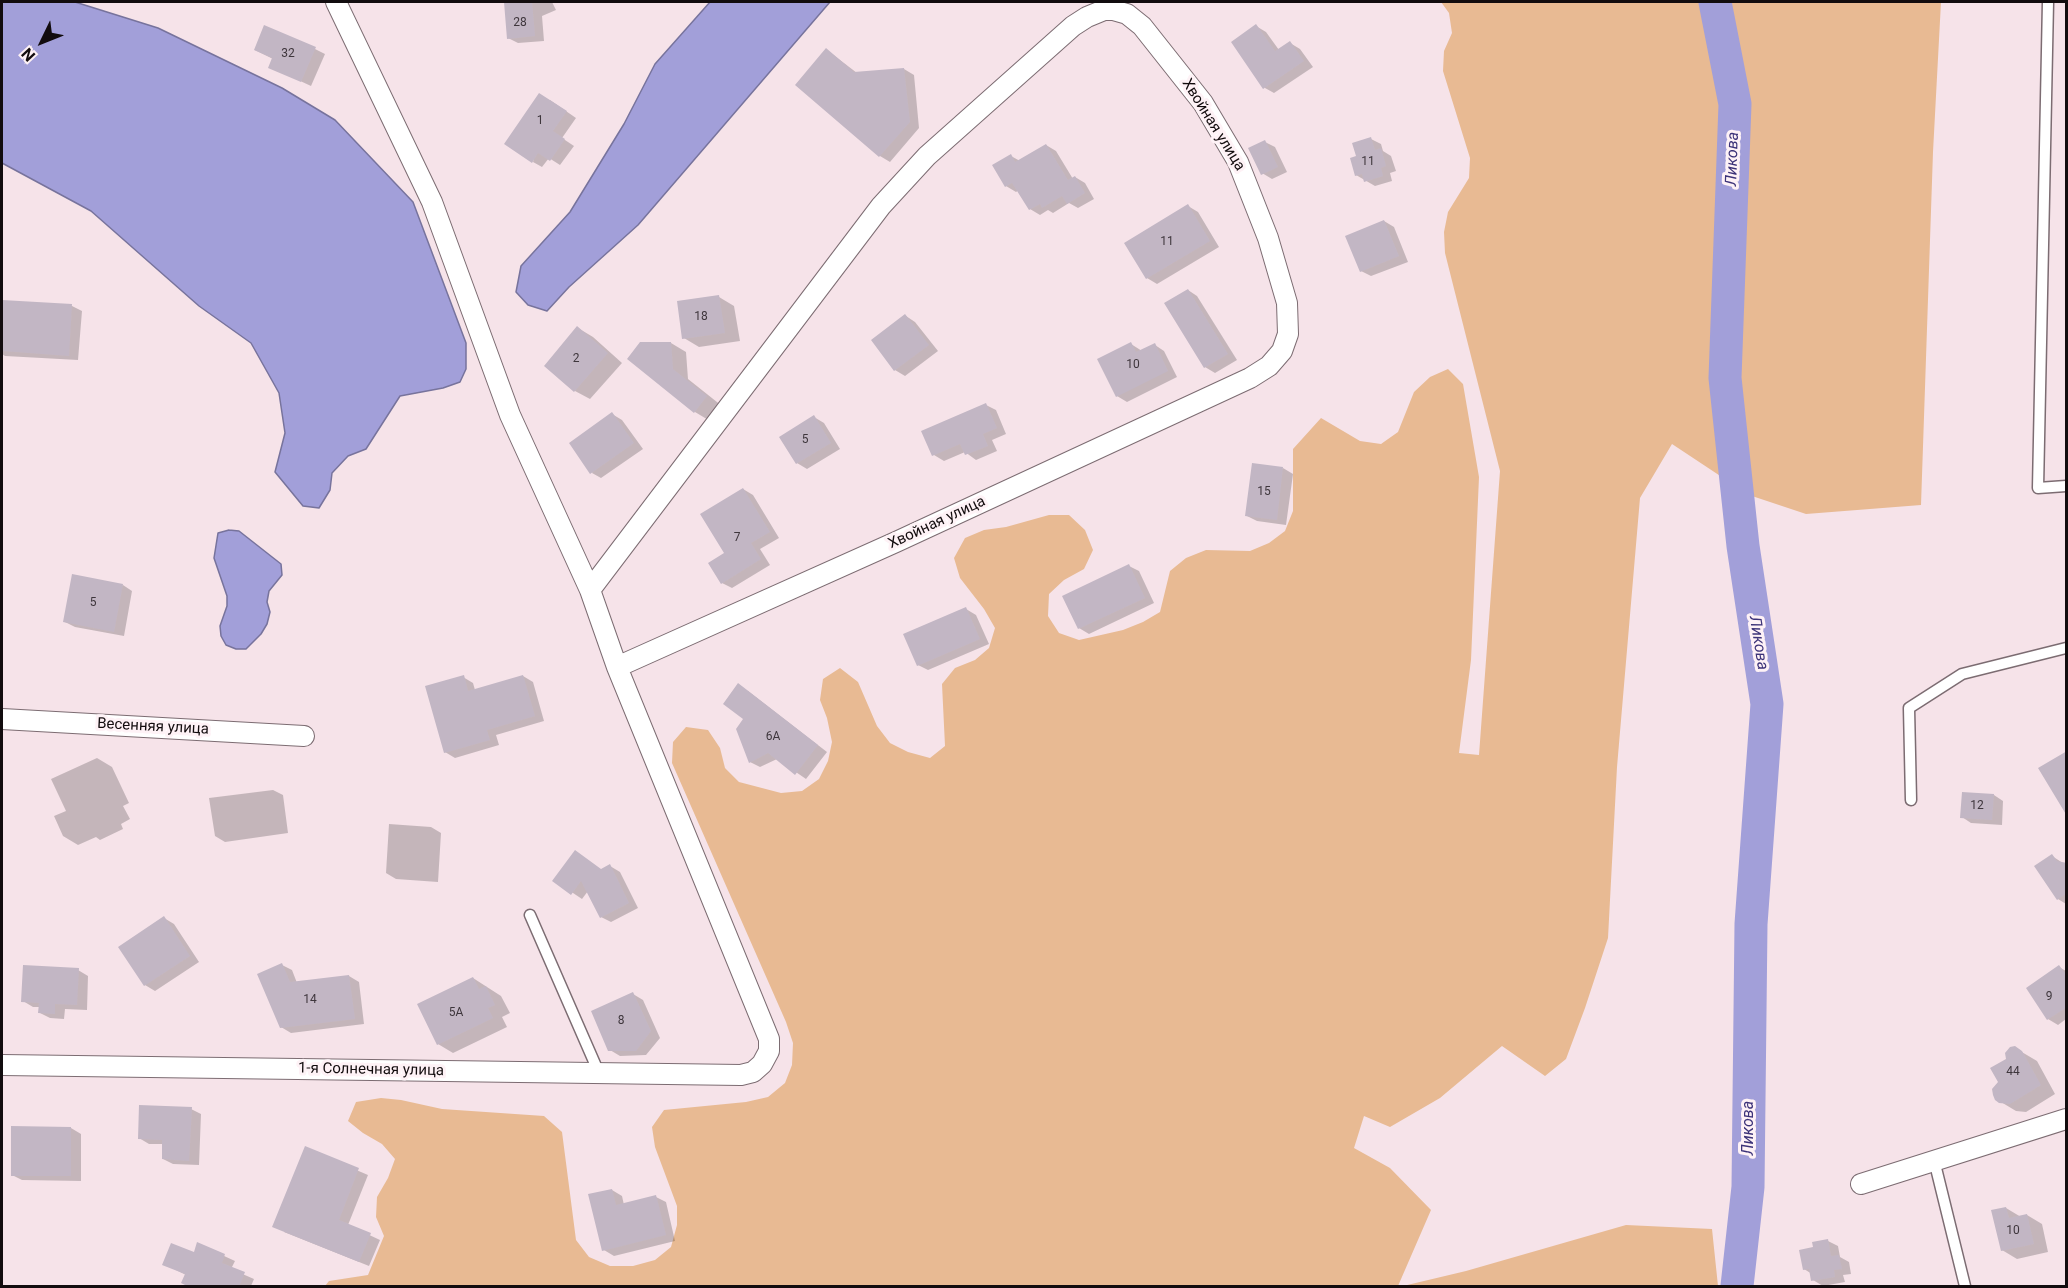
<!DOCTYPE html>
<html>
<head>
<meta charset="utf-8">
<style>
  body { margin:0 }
  #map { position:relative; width:2068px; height:1288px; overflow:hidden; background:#f6e3e9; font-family:Roboto,sans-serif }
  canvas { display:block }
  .frame { position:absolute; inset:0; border:3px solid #120c0e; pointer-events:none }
  .north { position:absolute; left:12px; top:12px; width:60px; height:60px; -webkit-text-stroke:4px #fef2f6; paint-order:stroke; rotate:227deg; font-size:16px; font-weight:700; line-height:24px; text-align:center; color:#120c0e }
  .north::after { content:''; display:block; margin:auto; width:21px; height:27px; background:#120c0e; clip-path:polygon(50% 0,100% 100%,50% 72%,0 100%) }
</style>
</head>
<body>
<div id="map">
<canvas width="2068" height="1288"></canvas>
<div class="frame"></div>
<div class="north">N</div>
</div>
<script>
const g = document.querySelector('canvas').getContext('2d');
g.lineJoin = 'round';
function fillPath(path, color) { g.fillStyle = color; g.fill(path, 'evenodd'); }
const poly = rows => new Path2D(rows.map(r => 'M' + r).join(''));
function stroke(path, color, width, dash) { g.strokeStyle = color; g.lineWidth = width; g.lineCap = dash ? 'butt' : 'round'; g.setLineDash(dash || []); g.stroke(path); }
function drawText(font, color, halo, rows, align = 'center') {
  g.font = font + ' Roboto,sans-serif'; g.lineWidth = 6; g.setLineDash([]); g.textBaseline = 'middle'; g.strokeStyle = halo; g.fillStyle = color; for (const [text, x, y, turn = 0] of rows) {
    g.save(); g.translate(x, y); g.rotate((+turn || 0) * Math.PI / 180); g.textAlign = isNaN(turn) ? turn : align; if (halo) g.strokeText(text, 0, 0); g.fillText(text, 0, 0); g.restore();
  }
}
const green = poly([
  [1441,2,1941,2,1933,152,1921,505,1806,514,1749,495,1672,444,1640,498,1617,767,1608,938,1585,1008,1566,1059,1545,1076,1502,1046,1440,1098,1390,1127,1364,1116,1354,1148,1390,1168,1431,1210,1398,1286,325,1286,329,1281,368,1275,384,1236,376,1217,377,1197,388,1178,395,1159,382,1144,363,1133,348,1121,356,1102,381,1098,401,1100,442,1109,544,1116,562,1132,576,1240,589,1257,610,1266,633,1266,655,1260,671,1247,677,1225,677,1206,655,1147,652,1127,664,1110,746,1102,768,1097,785,1083,792,1065,793,1043,786,1022,672,763,673,742,686,727,708,730,720,748,725,768,739,782,781,793,802,791,819,779,828,761,832,742,827,718,820,700,823,679,840,668,858,682,877,726,890,743,908,752,930,758,945,746,942,684,955,668,975,660,989,648,995,628,984,609,960,578,954,558,965,538,984,530,1006,527,1049,515,1069,515,1085,530,1093,550,1084,569,1064,580,1049,594,1048,616,1059,633,1079,640,1123,630,1143,622,1160,612,1170,571,1186,558,1206,550,1250,551,1269,543,1285,531,1293,511,1293,449,1321,418,1360,441,1381,444,1398,432,1414,392,1430,377,1448,369,1463,384,1479,477,1471,660,1459,753,1479,755,1500,471,1445,253,1444,232,1448,212,1469,178,1470,158,1443,71,1444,51,1452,33,1449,13],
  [1626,1225,1712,1229,1718,1286,1403,1286,1466,1271]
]);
const water = poly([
  [2,2,75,2,158,28,282,88,335,120,413,202,466,343,466,369,460,382,443,388,400,396,366,449,348,456,332,473,330,490,319,508,303,506,275,472,285,433,279,393,251,343,199,306,91,211,2,163,2,2],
  [710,2,830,2,638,225,569,287,547,311,528,305,516,292,521,266,570,212,624,124,655,64,710,2],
  [229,530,239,531,281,564,282,575,269,591,267,602,270,612,267,624,261,634,246,649,236,649,226,645,221,636,220,626,227,606,227,596,214,558,218,533,229,530]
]);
const shadow = poly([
  [505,2,552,2,556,10,542,16,544,41,518,43,508,38],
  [1256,26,1266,32,1279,50,1290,43,1300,49,1313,67,1274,93,1265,88],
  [315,49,325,54,311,86,270,67,273,59,255,50],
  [827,50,857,73,904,69,914,75,919,128,890,162,880,156,797,85],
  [550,100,576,118,562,138,574,146,560,165,549,158,542,167,533,162],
  [1371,139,1381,144,1383,151,1391,156,1396,171,1390,173,1392,181,1375,186,1356,175],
  [1265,142,1275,147,1287,172,1272,179,1262,173],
  [1046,145,1056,151,1073,179,1075,177,1085,183,1094,199,1078,208,1069,203,1053,213,1048,210,1040,215,1030,209,1019,190,1016,192,1006,186,1011,156,1020,161],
  [1188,206,1198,212,1219,247,1157,284,1147,278],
  [1384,221,1394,227,1408,262,1371,276,1361,271],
  [1188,290,1197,296,1237,360,1215,373,1205,367,1166,304],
  [719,297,734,306,740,341,699,347,684,338],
  [2,301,72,306,82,311,78,360,5,356,2,354],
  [906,316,915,322,938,351,905,376,895,370],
  [578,328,593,337,622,363,590,399,575,391],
  [671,343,686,352,688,379,722,406,710,421,695,412,629,359],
  [1131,344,1142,351,1155,345,1164,351,1177,377,1127,402,1117,396],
  [986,405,996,410,1006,434,992,440,997,451,976,460,965,452,944,461,934,455,923,432],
  [612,414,622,420,643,449,601,478,592,473],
  [814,417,824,423,840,449,807,469,797,463],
  [1283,468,1293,474,1286,525,1257,521,1247,516],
  [743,489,753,495,779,538,760,549,770,565,732,588,722,583,726,554],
  [1129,566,1139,571,1154,603,1089,634,1079,628],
  [123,585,132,591,124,636,75,627,65,622],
  [966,609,976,615,989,644,928,670,918,665],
  [523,676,533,682,544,721,496,735,499,745,455,758,445,752,463,677,473,683,475,690],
  [748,691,827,752,806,779,777,759,760,767,750,762,745,719],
  [97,758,112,767,129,803,123,806,130,819,121,824,123,829,100,840,96,837,78,845,63,836,54,816,66,811,51,779],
  [273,790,283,795,288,833,225,842,215,836,209,798],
  [1994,795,2003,801,2002,825,1971,823,1962,817],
  [389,824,431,827,441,833,438,882,396,879,386,873],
  [2052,856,2066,865,2066,904,2058,899],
  [610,866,620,872,638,908,611,922,601,917,588,891,582,899,555,881,602,870],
  [164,918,174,924,199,962,155,991,145,985],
  [282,965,292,970,297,983,349,976,359,982,364,1024,291,1033,281,1027],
  [2059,967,2066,971,2066,1019,2058,1025,2048,1019],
  [78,970,88,976,87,1010,65,1009,64,1019,50,1018,40,1013,40,1007,33,1007,23,1001],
  [473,978,501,996,510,1013,502,1017,507,1027,453,1053,438,1044],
  [633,994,643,1000,660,1038,646,1055,620,1056,610,1050],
  [2015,1048,2037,1061,2055,1094,2026,1112,2016,1111,1996,1099,2007,1060],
  [191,1109,201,1114,199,1165,173,1164,163,1159,164,1144,149,1144,139,1138],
  [12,1128,71,1128,81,1134,81,1181,22,1180,12,1175],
  [305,1148,368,1175,348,1225,380,1240,369,1266,284,1232],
  [612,1190,622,1196,624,1205,656,1197,666,1202,675,1241,614,1256,604,1250],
  [2006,1208,2021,1217,2027,1215,2042,1224,2048,1252,2017,1259,2002,1250],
  [1828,1241,1838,1246,1840,1257,1849,1262,1851,1274,1843,1275,1845,1282,1823,1286,1813,1280,1812,1274,1804,1269,1815,1248],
  [198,1244,235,1261,231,1269,254,1279,251,1286,190,1286,186,1275,164,1264,194,1254]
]);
const river = poly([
  [1715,2,1735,104,1725,378,1743,546,1767,704,1751,924,1748,1187,1737,1286]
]);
const building = poly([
  [504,2,532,2,535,36,507,39],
  [1256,24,1275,51,1290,41,1304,61,1263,89,1231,42],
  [264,25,316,47,301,82,268,68,272,58,254,50],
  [826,48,854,72,904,68,910,122,879,157,795,85],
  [539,93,567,111,553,131,565,139,550,161,538,153,532,163,504,144],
  [1371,137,1375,150,1381,148,1386,166,1381,168,1383,176,1364,182,1362,174,1355,176,1350,158,1356,156,1352,143],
  [1265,140,1278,167,1261,175,1248,148],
  [1046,144,1068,180,1075,176,1085,193,1067,204,1062,196,1042,208,1040,204,1029,210,1012,183,1005,187,992,165,1011,154,1015,162],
  [1188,204,1210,241,1146,279,1124,243],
  [1384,220,1399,256,1360,272,1345,236],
  [1188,289,1228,354,1204,368,1164,303],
  [719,295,725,333,682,339,677,301],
  [2,300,72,304,69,356,2,351],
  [905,314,929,345,894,371,871,340],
  [577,326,608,353,574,392,544,366],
  [640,342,671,342,673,369,707,396,694,413,627,359],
  [1131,342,1136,352,1155,343,1168,371,1116,397,1097,359],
  [986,403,997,428,983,434,988,446,965,455,960,444,932,456,921,431],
  [612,412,634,443,590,474,569,443],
  [814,415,831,443,796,464,779,437],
  [1252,463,1283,467,1277,520,1245,516],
  [743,488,770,532,751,543,761,559,721,584,708,563,724,553,700,514],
  [1129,564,1145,598,1078,629,1062,596],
  [72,574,123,584,114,632,63,622],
  [966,607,980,639,917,666,903,634],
  [464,675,468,691,523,675,535,716,487,730,490,740,444,753,425,686],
  [738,683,818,745,795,775,768,753,749,763,736,729,743,719,723,704],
  [2067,751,2067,816,2038,768],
  [1962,792,1994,794,1992,820,1960,818],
  [575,850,601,869,610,864,629,903,600,918,581,881,571,895,552,881],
  [2052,854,2057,861,2067,863,2067,893,2057,900,2034,866],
  [164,916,190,956,144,986,118,947],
  [282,963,290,982,349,975,355,1019,280,1028,257,974],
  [23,965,79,968,77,1005,55,1004,55,1014,38,1013,39,1003,21,1002],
  [2059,965,2067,976,2067,1007,2047,1020,2026,988],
  [473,977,479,989,486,986,495,1005,488,1008,493,1018,437,1045,417,1004],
  [633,992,651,1031,636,1051,608,1051,591,1011],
  [2015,1046,2022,1051,2041,1085,2010,1104,1999,1103,1995,1100,1993,1095,1992,1089,1998,1082,1990,1068,2006,1059,2005,1053,2010,1047],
  [139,1105,192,1107,189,1161,162,1159,162,1140,138,1139],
  [11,1126,71,1127,71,1176,11,1176],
  [305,1146,359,1168,339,1220,371,1233,359,1262,272,1227],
  [612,1189,616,1205,656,1195,666,1235,602,1251,588,1194],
  [2006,1207,2009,1218,2027,1214,2034,1244,2001,1251,1991,1210],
  [1828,1239,1831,1256,1839,1255,1842,1269,1834,1270,1835,1277,1811,1281,1809,1269,1803,1270,1799,1250,1813,1247,1812,1242],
  [197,1242,225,1254,222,1263,245,1272,239,1287,189,1287,181,1283,185,1274,162,1265,171,1243,194,1252]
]);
const service = poly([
  [2048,2,2038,488,2066,486],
  [1911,800,1909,708,1962,674,2066,648],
  [530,915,599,1073],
  [1934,1160,1965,1286]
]);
const minor = poly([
  [590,590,881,206,927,156,1073,26,1087,17,1104,10,1113,10,1127,14,1142,26,1203,103,1238,162,1268,238,1287,303,1288,334,1282,351,1269,366,1250,378,896,542,617,667],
  [2,719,304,736],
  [2,1065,741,1075,753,1072,762,1064,769,1051,769,1039,617,667,590,590,510,415,432,202,336,2],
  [1861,1184,2066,1119]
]);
const numberNames = [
  ["28",520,23],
  ["32",288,54],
  ["1",540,121],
  ["11",1368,162],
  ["11",1167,242],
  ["18",701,317],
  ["2",576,359],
  ["10",1133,365],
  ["5",805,440],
  ["15",1264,492],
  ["7",737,538],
  ["5",93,603],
  ["6А",773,737],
  ["12",1977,806],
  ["9",2049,997],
  ["14",310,1000],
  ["5А",456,1013],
  ["8",621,1021],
  ["44",2013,1072],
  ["10",2013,1231]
];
const streetNames = [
  ["Хвойная улица",1213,125,58],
  ["Хвойная улица",937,523,-25],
  ["Весенняя улица",153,727,3],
  ["1-я Солнечная улица",371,1070,1]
];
const waterNames = [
  ["Ликова",1733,159,-88],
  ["Ликова",1758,643,81],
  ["Ликова",1749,1128,-90]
];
fillPath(green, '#e8ba93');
fillPath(water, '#a29fd9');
stroke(water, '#77739c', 1.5);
fillPath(shadow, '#0003');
stroke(river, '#a29fd9', 33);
fillPath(building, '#c2b6c4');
stroke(service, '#7c6c72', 13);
stroke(minor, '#7c6c72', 22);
stroke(service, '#fff', 10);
stroke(minor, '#fff', 20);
drawText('12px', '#3e363c', null, numberNames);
drawText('15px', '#120c0e', '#fef2f6', streetNames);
drawText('italic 16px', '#3c3278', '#fef2f6', waterNames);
</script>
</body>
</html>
